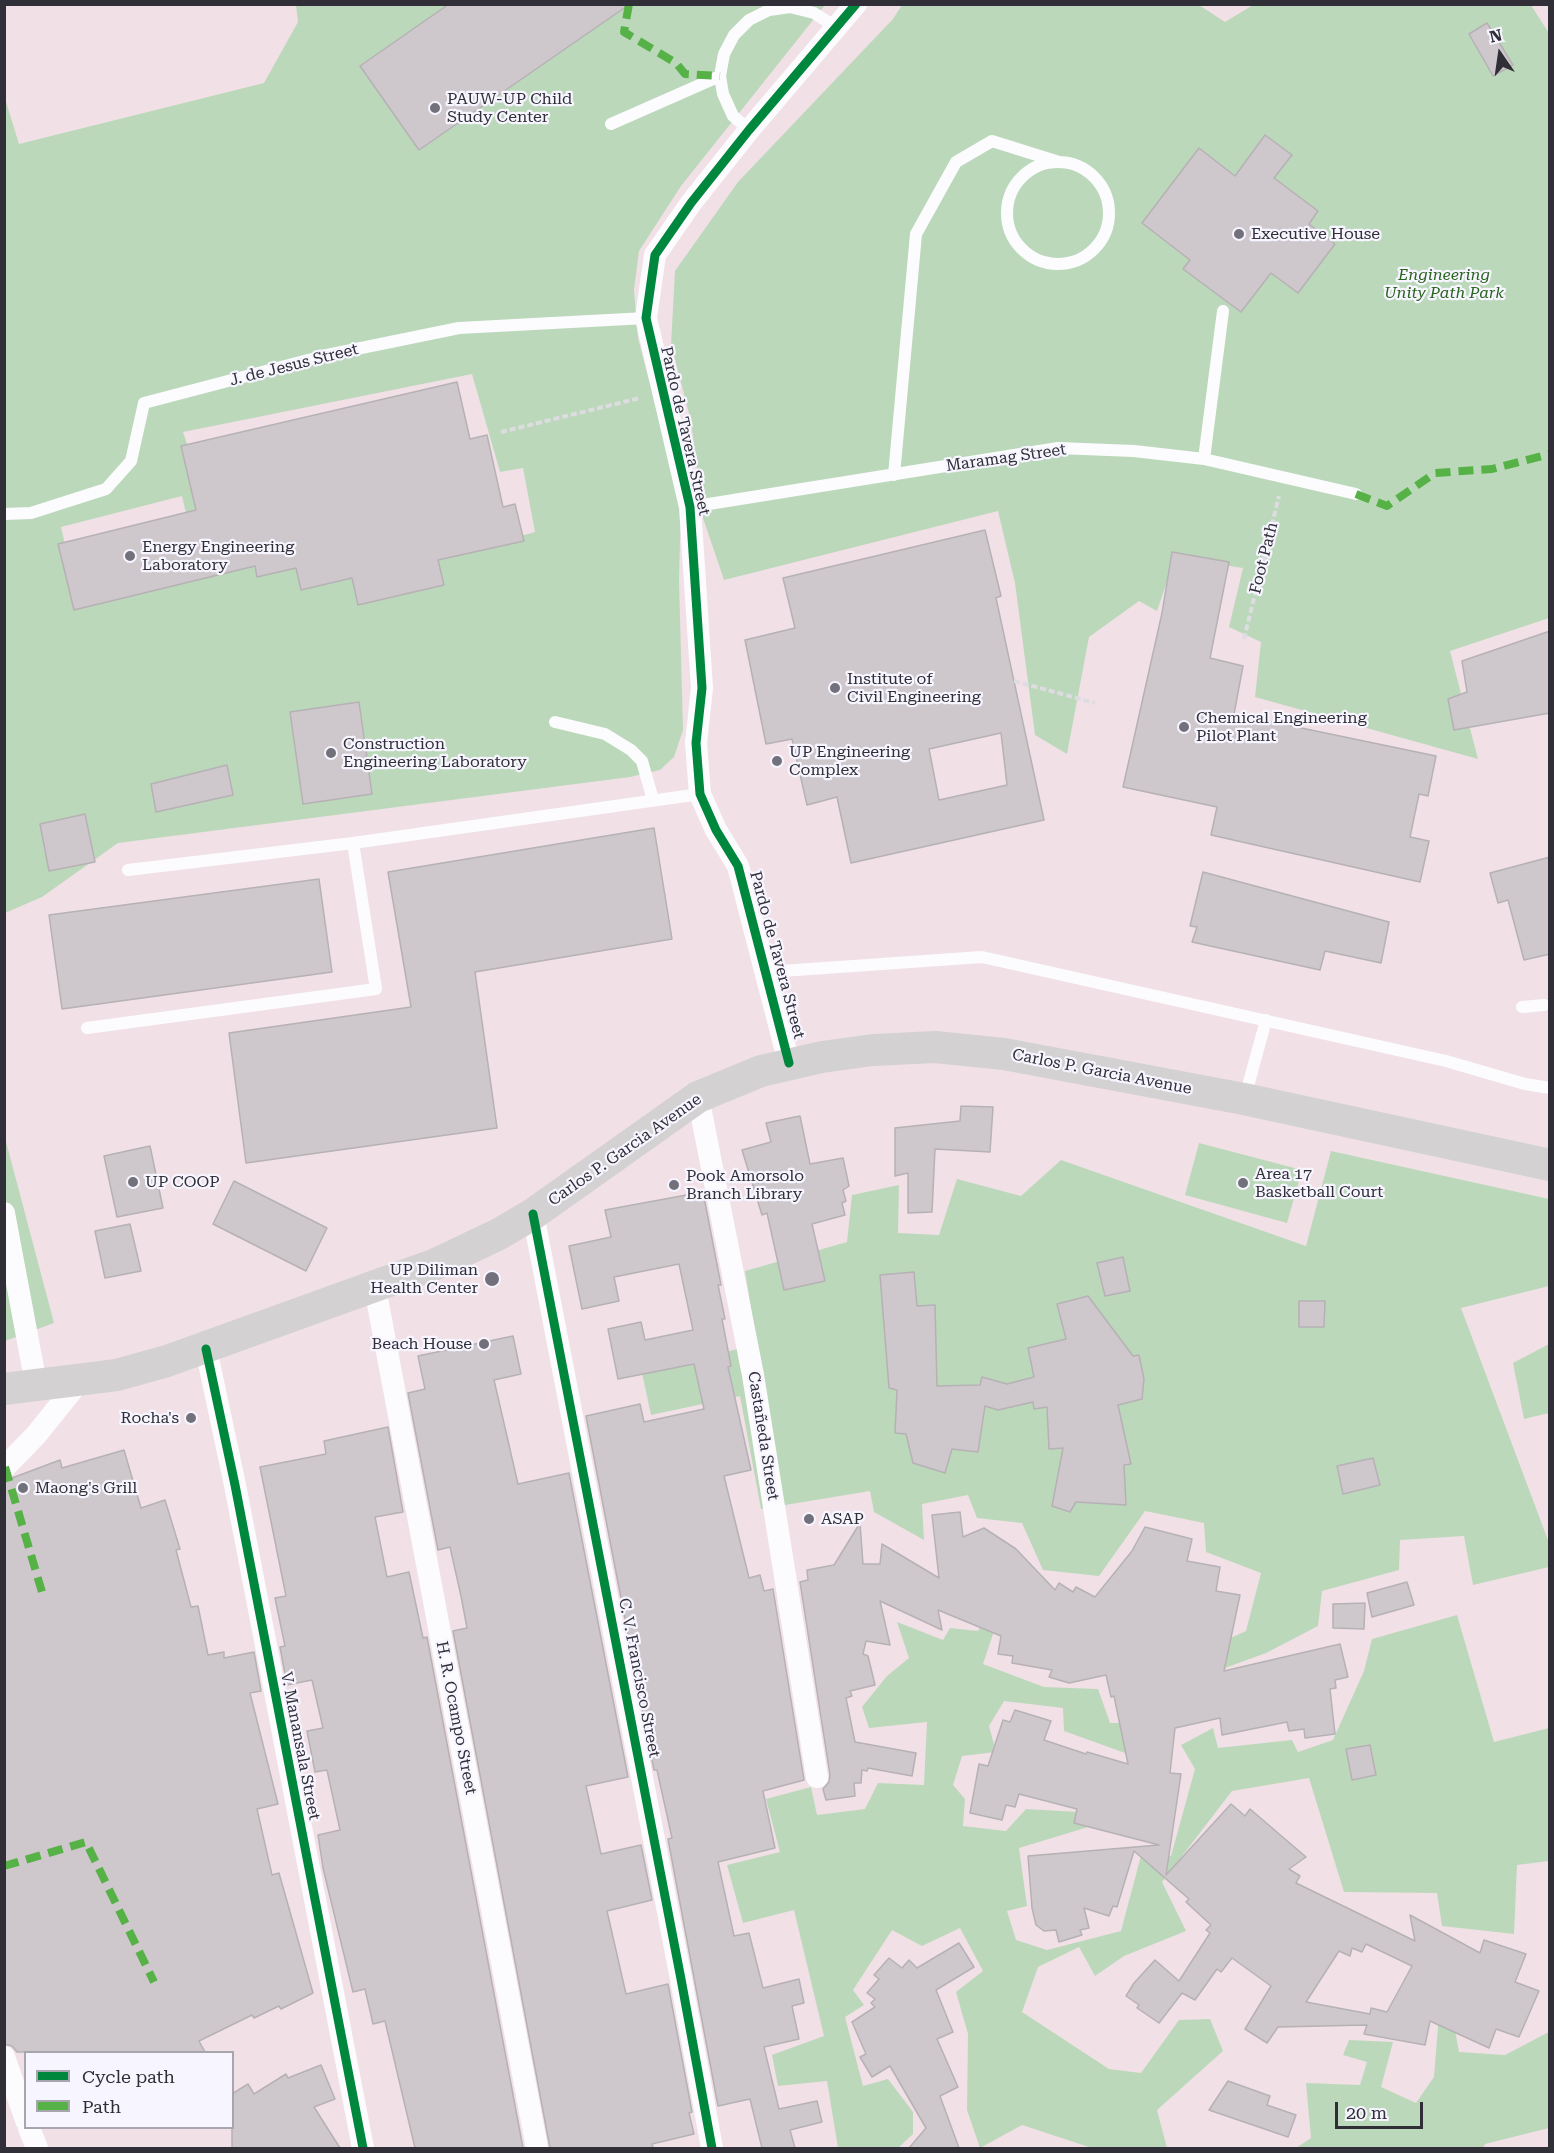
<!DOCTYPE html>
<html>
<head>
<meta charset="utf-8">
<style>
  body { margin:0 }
  #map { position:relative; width:1554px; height:2153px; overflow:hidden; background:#eeebf8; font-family:"Roboto Serif",serif }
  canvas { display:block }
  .frame { position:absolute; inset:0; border:6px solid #302f37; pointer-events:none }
  .legend { position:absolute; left:24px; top:2051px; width:210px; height:78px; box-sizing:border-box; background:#f7f5ff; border:2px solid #a7a6af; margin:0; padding:8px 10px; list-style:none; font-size:18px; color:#302f37 }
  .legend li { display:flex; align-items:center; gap:12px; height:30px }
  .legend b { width:30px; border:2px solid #a7a6af }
  .north { position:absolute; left:1470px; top:24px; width:60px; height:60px; -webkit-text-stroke:4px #f7f5ff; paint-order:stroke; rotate:347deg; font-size:16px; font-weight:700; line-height:24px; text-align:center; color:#302f37 }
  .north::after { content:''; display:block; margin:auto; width:21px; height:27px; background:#302f37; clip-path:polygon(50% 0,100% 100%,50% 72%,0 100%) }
  .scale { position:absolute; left:1335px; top:2102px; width:88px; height:27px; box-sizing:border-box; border:3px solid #302f37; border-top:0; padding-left:8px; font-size:18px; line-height:21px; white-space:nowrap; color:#302f37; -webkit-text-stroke:4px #f7f5ff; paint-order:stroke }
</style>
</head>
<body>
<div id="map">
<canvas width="1554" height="2153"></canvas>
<div class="frame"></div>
<ul class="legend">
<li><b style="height:8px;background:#00873e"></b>Cycle path</li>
<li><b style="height:8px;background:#56b246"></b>Path</li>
</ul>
<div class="north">N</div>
<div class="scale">20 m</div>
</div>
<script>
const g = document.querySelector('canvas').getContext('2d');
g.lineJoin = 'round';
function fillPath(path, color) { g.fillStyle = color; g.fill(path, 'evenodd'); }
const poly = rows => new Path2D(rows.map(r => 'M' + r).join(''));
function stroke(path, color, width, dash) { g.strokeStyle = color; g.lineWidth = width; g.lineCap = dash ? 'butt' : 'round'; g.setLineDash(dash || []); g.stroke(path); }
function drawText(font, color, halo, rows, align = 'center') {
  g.font = font + ' "Roboto Serif",serif'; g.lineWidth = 4.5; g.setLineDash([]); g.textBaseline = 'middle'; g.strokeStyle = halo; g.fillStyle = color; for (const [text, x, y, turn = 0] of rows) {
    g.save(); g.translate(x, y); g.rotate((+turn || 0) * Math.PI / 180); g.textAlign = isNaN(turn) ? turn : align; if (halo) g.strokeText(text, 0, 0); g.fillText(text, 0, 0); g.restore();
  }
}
const education = poly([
  [5,5,1549,5,1549,2148,5,2148],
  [26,2052,232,2052,232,2128,26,2128]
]);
const green = poly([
  [296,5,825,5,681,186,639,251,634,290,638,338,681,504,679,580,683,730,674,757,660,770,630,777,118,843,42,897,5,913,4,95,19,144,264,83,298,22],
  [472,374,500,472,523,468,535,532,368,578,203,491,183,432],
  [182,496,200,573,78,599,61,527],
  [902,5,1199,5,1225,22,1253,5,1531,5,1550,35,1549,618,1450,651,1478,759,1255,697,1261,642,1229,627,1243,568,1175,558,1157,611,1139,601,1089,637,1067,754,1035,735,1015,583,998,511,724,580,703,518,691,421,671,344,675,271,738,182,893,19],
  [4,1134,54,1323,5,1341,4,1341],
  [1199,1143,1302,1170,1287,1223,1185,1195],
  [1331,1151,1549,1199,1549,1286,1461,1308,1549,1543,1549,1567,1473,1585,1464,1536,1400,1540,1399,1570,1322,1591,1318,1626,1266,1653,1225,1668,1224,1641,1246,1631,1261,1573,1206,1552,1204,1523,1145,1511,1099,1576,1043,1570,1022,1523,977,1518,968,1495,922,1504,924,1540,874,1512,870,1491,761,1509,740,1396,651,1415,642,1373,757,1344,745,1271,847,1242,852,1195,899,1185,898,1233,939,1235,957,1179,1021,1196,1061,1160,1306,1246],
  [1549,1344,1549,1413,1524,1419,1513,1363],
  [987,1614,997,1622,983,1664,1044,1687,1098,1689,1110,1723,1133,1723,1125,1753,1064,1731,1063,1708,1004,1701,989,1726,996,1752,962,1756,953,1785,965,1799,963,1826,1006,1831,1026,1809,1078,1812,1098,1824,1019,1848,1027,1906,1007,1911,1016,1940,1047,1950,1121,1931,1142,1852,1171,1856,1195,1769,1181,1745,1213,1728,1218,1748,1292,1740,1298,1752,1333,1740,1364,1671,1372,1639,1457,1615,1494,1742,1549,1728,1549,1861,1517,1865,1514,1934,1442,1926,1437,1893,1344,1892,1309,1778,1232,1791,1162,1882,1186,1931,1124,1956,1095,1976,1079,1947,1038,1967,1022,2012,1109,2069,1141,2073,1179,2020,1210,2019,1223,2051,1157,2110,1167,2148,1092,2148,1022,2125,980,2148,967,2110,968,2034,956,1992,983,1971,960,1928,922,1946,892,1930,853,1990,864,2005,845,2017,863,2086,888,2079,913,2112,913,2134,898,2148,838,2148,827,2081,778,2086,772,2055,824,2036,794,1910,743,1923,727,1865,780,1852,766,1799,811,1787,817,1815,865,1809,878,1783,924,1785,927,1722,869,1728,862,1707,887,1676,909,1658,897,1622,943,1640,950,1628,978,1631],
  [1439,2014,1452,2014,1459,2052,1505,2055,1549,2032,1549,2128,1485,2144,1483,2148,1296,2148,1311,2138,1306,2083,1360,2085,1367,2062,1343,2055,1349,2040,1393,2042,1381,2087,1416,2103,1434,2077]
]);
const building = poly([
  [449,4,630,4,419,150,360,66,449,4],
  [1487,23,1513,65,1493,76,1469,34,1487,23],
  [1265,135,1292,155,1274,178,1318,211,1309,224,1335,244,1298,293,1271,273,1241,312,1183,269,1190,260,1142,223,1199,148,1235,176,1265,135],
  [457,382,470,439,487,435,503,507,515,504,524,541,438,560,444,585,358,605,352,578,301,590,296,568,257,577,255,566,74,610,58,544,196,510,181,446,457,382],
  [985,530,1001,596,996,598,1044,820,851,863,837,797,807,805,792,739,766,744,745,640,795,628,783,578,985,530],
  [1001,733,1007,785,939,800,929,749,1001,733],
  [1172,552,1229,562,1210,658,1243,666,1234,714,1436,756,1428,796,1419,794,1410,837,1429,841,1420,882,1211,835,1217,807,1123,787,1162,613,1172,552],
  [1550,631,1550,713,1454,730,1448,699,1467,692,1462,661,1550,631],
  [359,702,372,794,303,804,290,712,359,702],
  [227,765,233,795,156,812,151,784,227,765],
  [85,814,95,862,49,871,40,824,85,814],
  [654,828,672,939,475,972,497,1128,246,1163,229,1033,411,1007,388,872,654,828],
  [1550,857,1550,954,1524,960,1508,900,1498,903,1490,873,1550,857],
  [1203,872,1389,922,1381,963,1325,951,1320,970,1192,942,1197,927,1190,926,1203,872],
  [319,879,332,972,62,1009,49,915,319,879],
  [961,1106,993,1107,990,1152,935,1149,932,1212,908,1213,908,1173,895,1176,895,1128,960,1121,961,1106],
  [800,1116,810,1164,843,1158,849,1186,843,1190,846,1201,842,1203,845,1215,812,1224,825,1281,784,1290,767,1213,762,1215,742,1150,771,1142,766,1123,800,1116],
  [150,1146,163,1208,117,1217,104,1156,150,1146],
  [234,1181,327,1228,306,1271,213,1224,234,1181],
  [703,1192,721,1285,718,1285,725,1319,722,1319,731,1366,728,1367,751,1470,724,1476,749,1578,760,1575,764,1591,773,1589,804,1780,763,1791,775,1848,718,1862,734,1936,749,1933,763,1988,799,1979,804,2003,792,2006,799,2039,764,2047,779,2109,817,2101,822,2122,790,2130,795,2148,762,2148,750,2099,718,2106,668,1839,672,1838,657,1770,654,1770,586,1416,640,1404,644,1422,704,1409,694,1364,618,1379,608,1329,641,1322,645,1340,693,1330,679,1264,614,1277,619,1301,582,1309,569,1246,611,1237,605,1210,703,1192],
  [130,1224,141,1271,105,1278,95,1231,130,1224],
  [1123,1257,1130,1291,1105,1296,1097,1263,1123,1257],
  [914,1272,917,1306,935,1305,937,1386,980,1385,982,1377,1007,1384,1034,1377,1028,1348,1066,1339,1057,1304,1088,1296,1133,1356,1139,1355,1144,1379,1142,1399,1118,1405,1131,1464,1124,1465,1126,1505,1076,1502,1070,1512,1052,1506,1063,1448,1049,1449,1047,1407,1034,1409,1033,1402,998,1410,985,1406,978,1452,952,1449,945,1473,913,1463,906,1434,895,1433,897,1390,889,1388,880,1275,914,1272],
  [1299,1301,1325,1301,1324,1327,1299,1327,1299,1301],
  [513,1336,521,1374,494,1380,518,1484,569,1473,628,1777,586,1786,601,1854,641,1845,652,1900,607,1911,626,1994,668,1984,692,2112,689,2113,694,2134,652,2144,653,2148,550,2148,453,1631,467,1628,461,1596,450,1547,438,1550,408,1393,425,1389,418,1356,513,1336],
  [388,1427,403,1512,375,1517,387,1577,409,1572,423,1638,427,1637,523,2148,415,2148,385,2021,373,2024,365,1989,353,1992,323,1868,318,1835,340,1830,327,1770,315,1772,307,1731,323,1728,312,1680,287,1685,280,1647,285,1646,275,1598,286,1596,260,1467,326,1454,324,1441,388,1427],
  [124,1450,141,1508,165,1500,180,1549,176,1550,191,1607,198,1606,208,1655,224,1652,224,1658,254,1652,261,1691,250,1693,278,1804,257,1809,272,1875,279,1873,313,1993,281,2009,279,2006,254,2018,252,2015,199,2041,205,2052,17,2052,12,2046,4,2044,4,1481,60,1460,62,1468,124,1450],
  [1373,1458,1380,1485,1343,1494,1337,1466,1373,1458],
  [960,1512,963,1537,984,1528,1016,1549,1055,1590,1059,1583,1073,1592,1076,1587,1095,1597,1132,1551,1145,1527,1192,1539,1187,1561,1220,1567,1216,1591,1240,1595,1224,1671,1340,1644,1348,1677,1335,1680,1336,1688,1330,1689,1335,1734,1305,1738,1304,1729,1289,1731,1287,1722,1222,1735,1220,1718,1175,1728,1170,1773,1181,1774,1166,1875,1231,1804,1245,1816,1250,1809,1306,1857,1289,1869,1300,1876,1296,1883,1415,1941,1410,1915,1480,1953,1484,1940,1526,1954,1515,1982,1539,1991,1519,2037,1496,2029,1489,2048,1430,2021,1425,2045,1364,2034,1367,2025,1278,2027,1267,2043,1245,2029,1271,1986,1232,1958,1221,1972,1217,1969,1195,2000,1182,1993,1159,2023,1137,2008,1139,2005,1126,1996,1134,1983,1155,1960,1179,1981,1210,1933,1206,1930,1211,1925,1186,1902,1189,1899,1134,1851,1117,1907,1113,1906,1109,1916,1084,1908,1089,1928,1080,1930,1082,1935,1059,1942,1056,1930,1044,1931,1036,1925,1032,1908,1028,1856,1159,1845,1074,1823,1077,1809,1019,1794,1015,1807,1006,1805,1002,1820,970,1813,979,1764,988,1766,1003,1720,1010,1722,1015,1710,1051,1721,1044,1740,1086,1754,1087,1752,1128,1764,1114,1696,1111,1697,1106,1675,1069,1683,1049,1677,1052,1670,1012,1663,1013,1656,998,1654,1001,1636,938,1610,942,1630,880,1601,890,1645,866,1641,863,1654,868,1656,875,1685,850,1691,852,1696,846,1698,855,1742,916,1753,912,1776,868,1768,867,1771,862,1770,861,1783,854,1783,855,1796,826,1800,823,1789,829,1782,830,1775,800,1582,808,1580,807,1570,834,1565,860,1523,863,1564,880,1564,882,1544,939,1578,932,1515,960,1512],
  [1366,1944,1412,1966,1387,2012,1371,2008,1370,2014,1306,2002,1339,1951,1350,1956,1352,1948,1362,1952,1366,1944],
  [1407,1582,1414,1605,1372,1617,1367,1593,1407,1582],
  [1365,1603,1364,1629,1333,1628,1333,1604,1365,1603],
  [1370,1745,1376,1775,1352,1780,1346,1749,1370,1745],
  [959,1943,974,1967,936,1990,953,2032,937,2039,958,2087,940,2096,959,2148,909,2148,926,2128,890,2066,872,2077,860,2057,866,2054,852,2022,875,2007,871,2003,875,1999,867,1993,879,1979,874,1975,889,1958,902,1968,909,1960,917,1968,959,1943],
  [321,2065,335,2099,314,2107,340,2148,232,2148,232,2094,248,2084,254,2094,286,2074,288,2078,321,2065],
  [1228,2081,1270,2096,1267,2105,1296,2115,1288,2137,1209,2110,1228,2081]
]);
const path = poly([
  [501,432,640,398],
  [1244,639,1279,496],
  [1014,681,1095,703]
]);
const service = poly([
  [611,124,720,76],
  [749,130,733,116,723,94,720,76,724,54,734,35,749,20,769,10,790,7,814,13,836,27],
  '1007 213a51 51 0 1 1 102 0a51 51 0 1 1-102 0Z',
  [1204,459,1223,311],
  [894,475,916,234,956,162,992,141,1059,162],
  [690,507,1058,448,1134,451,1204,459,1356,494],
  [4,514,31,513,106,489,131,461,144,403,327,355,459,328,646,318],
  [555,722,605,734,631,750,642,761,653,800],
  [128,870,353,843,700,794],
  [767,972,982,957,1446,1061,1525,1084,1550,1088],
  [1522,1007,1544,1005],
  [87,1028,376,989,353,843],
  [1245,1097,1266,1020]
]);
const minor = poly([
  [789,1063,738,866,716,830,700,794,696,743,702,688,690,507,646,318,655,255,691,203,749,130,856,4],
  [698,1097,753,1375,817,1777],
  [4,1213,36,1384],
  [533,1214,681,1979,712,2148],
  [375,1288,537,2148],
  [206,1349,235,1485,363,2148],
  [4,1468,36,1435,81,1379],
  [4,2057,26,2120],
  [29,2128,37,2148]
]);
const secondary = poly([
  [4,1389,117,1375,167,1361,436,1264,499,1234,533,1214,698,1097,761,1071,822,1057,873,1050,935,1047,1004,1054,1244,1099,1550,1165]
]);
const quiet = poly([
  [629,4,624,32,676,63,685,74,720,76],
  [1356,494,1387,506,1435,473,1492,469,1550,454],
  [5,1467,42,1592],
  [4,1866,86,1842,154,1982]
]);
const cycleway = poly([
  [789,1063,738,866,716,830,700,794,696,743,702,688,690,507,646,318,655,255,691,203,749,130,856,4],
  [533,1214,681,1979,712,2148],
  [206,1349,235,1485,363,2148]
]);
const markers = [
  [435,108,6,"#72717b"],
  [1239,234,6,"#72717b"],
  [130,556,6,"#72717b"],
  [835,688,6,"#72717b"],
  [1184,727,6,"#72717b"],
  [331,753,6,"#72717b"],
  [777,761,6,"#72717b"],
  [133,1182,6,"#72717b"],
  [1243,1183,6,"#72717b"],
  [674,1185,6,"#72717b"],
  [492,1279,8,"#72717b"],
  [484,1344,6,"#72717b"],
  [191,1418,6,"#72717b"],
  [23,1488,6,"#72717b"],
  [809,1519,6,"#72717b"]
];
const poiNames = [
  ["PAUW-UP Child",447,99],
  ["Study Center",447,117],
  ["Executive House",1251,234],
  ["Energy Engineering",142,547],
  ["Laboratory",142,565],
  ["Institute of",847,679],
  ["Civil Engineering",847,697],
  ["Chemical Engineering",1196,718],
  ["Pilot Plant",1196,736],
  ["Construction",343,744],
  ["Engineering Laboratory",343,762],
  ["UP Engineering",789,752],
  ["Complex",789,770],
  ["Area 17",1255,1174],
  ["Basketball Court",1255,1192],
  ["Pook Amorsolo",686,1176],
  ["Branch Library",686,1194],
  ["UP COOP",145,1182],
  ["UP Diliman",478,1270,"right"],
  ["Health Center",478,1288,"right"],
  ["Beach House",472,1344,"right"],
  ["Rocha's",179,1418,"right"],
  ["Maong's Grill",35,1488],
  ["ASAP",821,1519]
];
const parkNames = [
  ["Engineering",1444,275],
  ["Unity Path Park",1444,293]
];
const streetNames = [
  ["J. de Jesus Street",294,365,-14],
  ["Pardo de Tavera Street",685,431,77],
  ["Maramag Street",1006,458,-8],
  ["Foot Path",1264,558,-76],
  ["Pardo de Tavera Street",777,955,75],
  ["Carlos P. Garcia Avenue",1102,1072,11],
  ["Carlos P. Garcia Avenue",625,1150,-35],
  ["Castañeda Street",763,1436,81],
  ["C. V. Francisco Street",639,1678,79],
  ["H. R. Ocampo Street",456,1718,79],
  ["V. Manansala Street",300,1746,79]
];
fillPath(education, '#f1e1e7');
fillPath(green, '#bcd8bb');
fillPath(building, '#cec8cd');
stroke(building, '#b6b1b4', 1.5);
stroke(path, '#dddce0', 4, [6, 3]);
stroke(service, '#fcfcfe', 12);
stroke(minor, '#fcfcfe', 22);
stroke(secondary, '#d4d1d3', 32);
stroke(quiet, '#56b246', 8, [15, 8]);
stroke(cycleway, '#00873e', 9);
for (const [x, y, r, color] of markers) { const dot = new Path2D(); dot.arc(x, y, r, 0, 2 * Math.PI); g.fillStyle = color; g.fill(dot); stroke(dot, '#f7f5ff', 2); }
drawText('16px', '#302f37', '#f7f5ff', poiNames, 'left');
drawText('italic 16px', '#29641c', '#f7f5ff', parkNames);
drawText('16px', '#302f37', '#f7f5ff', streetNames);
</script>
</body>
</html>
